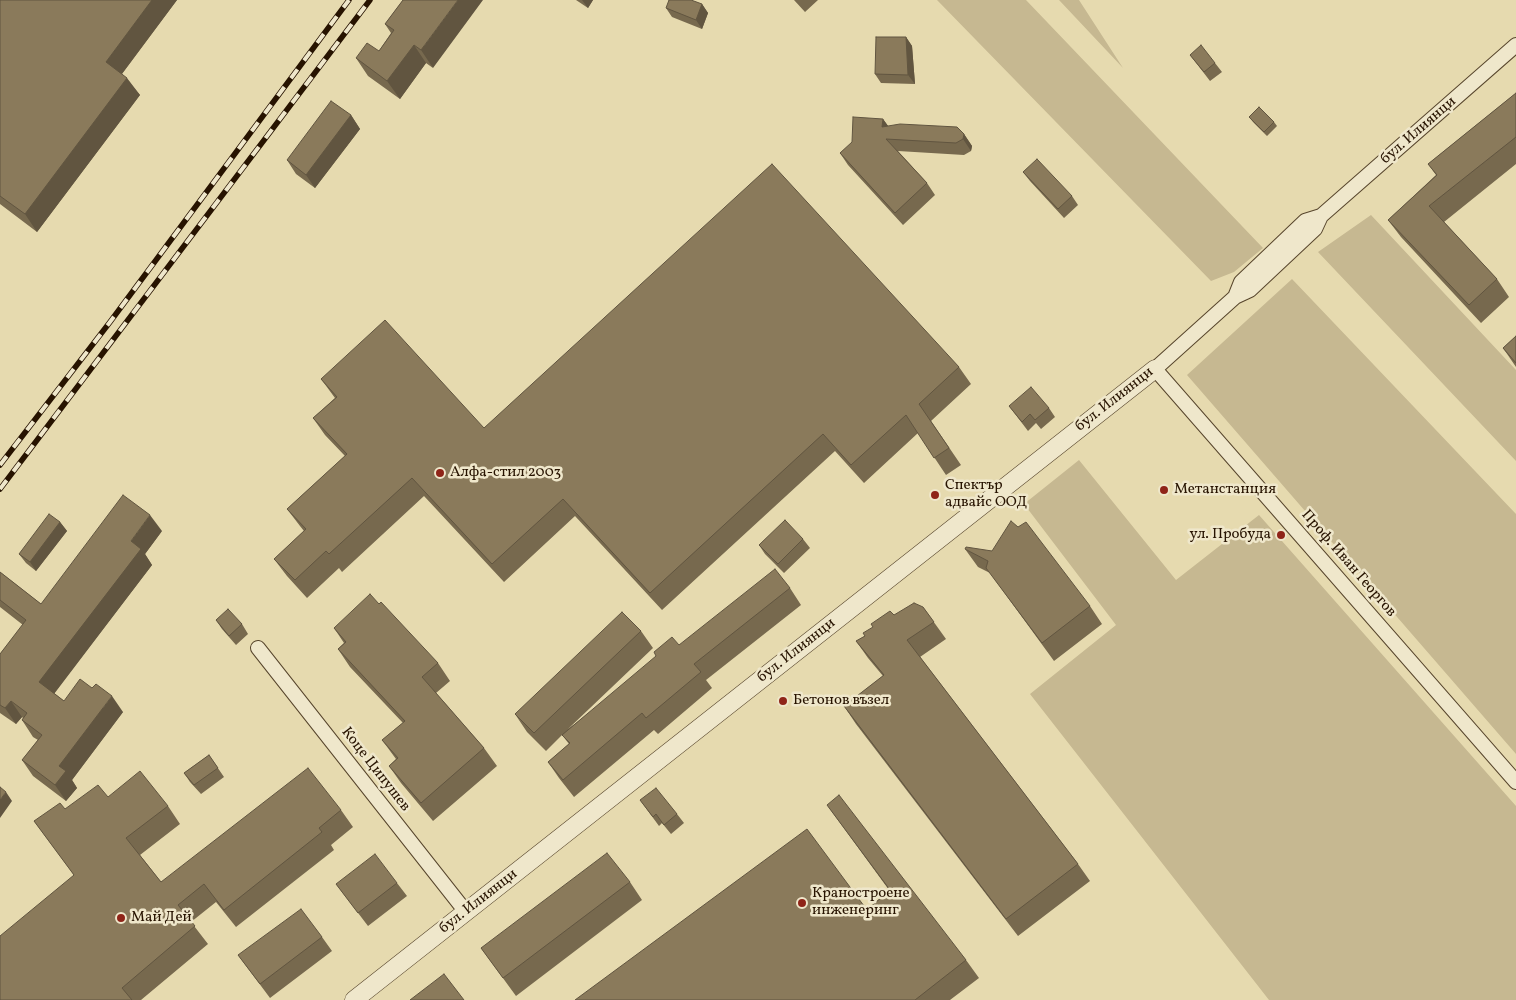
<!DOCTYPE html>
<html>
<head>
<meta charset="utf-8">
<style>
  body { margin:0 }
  canvas { display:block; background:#e6daaf }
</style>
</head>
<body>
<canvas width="1516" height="1000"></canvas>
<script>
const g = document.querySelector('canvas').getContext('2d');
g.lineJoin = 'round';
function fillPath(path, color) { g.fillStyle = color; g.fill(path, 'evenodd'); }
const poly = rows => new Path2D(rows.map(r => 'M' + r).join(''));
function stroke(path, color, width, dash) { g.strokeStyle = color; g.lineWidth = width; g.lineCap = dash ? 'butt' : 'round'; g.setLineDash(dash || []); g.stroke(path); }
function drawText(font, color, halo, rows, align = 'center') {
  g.font = font + ' Vollkorn,serif'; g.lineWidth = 5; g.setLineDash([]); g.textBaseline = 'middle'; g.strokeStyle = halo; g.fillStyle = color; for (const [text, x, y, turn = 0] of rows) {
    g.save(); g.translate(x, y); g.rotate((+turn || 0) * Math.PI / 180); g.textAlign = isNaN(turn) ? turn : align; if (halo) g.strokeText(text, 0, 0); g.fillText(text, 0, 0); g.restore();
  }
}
const green = poly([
  [937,0,1026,0,1263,248,1234,272,1211,281],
  [1059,0,1079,0,1123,68],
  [1371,215,1516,370,1516,461,1318,252],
  [1292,279,1516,514,1516,754,1187,375],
  [1079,460,1176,580,1259,515,1516,806,1516,1000,1269,1000,1030,694,1116,625,1024,504]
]);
const minor = poly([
  [1321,216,1315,229,1250,290,1235,297,1155,369,1516,782],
  [1235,297,1241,282,1305,221,1321,216,1516,45],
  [258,648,466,912]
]);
const tertiary = poly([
  [354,1000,1155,369]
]);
const rail = poly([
  [0,465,110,322,349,0],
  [0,489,370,0]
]);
const wall = poly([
  [0,0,177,0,122,74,140,95,37,232,0,204],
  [403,0,433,68,426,63,400,99,368,76,356,58,379,51,391,33,385,24],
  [576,0,593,0,588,8],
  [794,0,818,0,805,12],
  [702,4,708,13,702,29,672,17,666,8],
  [906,37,912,46,915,84,881,83,875,74],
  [1190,55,1215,63,1222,72,1210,81],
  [1516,93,1516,164,1444,222,1497,279,1509,297,1481,323,1401,237,1388,220,1436,175,1428,164],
  [351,115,360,129,315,188,296,174,287,160],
  [1249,117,1274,122,1277,126,1267,136,1253,122],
  [883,119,888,126,964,134,972,146,971,151,964,155,898,151,927,183,935,195,903,225,848,165,840,153],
  [1023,172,1072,196,1078,205,1064,218,1030,181],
  [1516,336,1516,367,1503,348],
  [959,367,971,384,931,421,961,465,946,475,918,433,864,483,835,451,662,610,575,516,504,582,424,496,342,572,339,568,307,598,287,576,274,559,304,531,300,526,287,509,345,456,325,435,313,418,335,398,321,379,484,428],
  [1009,406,1049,408,1055,417,1041,429,1036,423,1028,431],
  [60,522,67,531,36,571,26,563,19,554],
  [162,531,145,554,152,565,54,693,64,701,123,712,72,780,77,788,66,801,33,776,22,760,38,740,33,737,22,720,23,718,22,717,16,724,0,713,0,654,23,625,0,607,0,572,41,604],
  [803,539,810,548,784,573,765,554,759,545],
  [965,549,1090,606,1102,624,1054,661,990,573,978,567],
  [790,588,801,605,706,680,712,688,658,734,654,730,574,797,559,778,548,762,569,744,562,735,546,751,527,732,515,714,641,631,653,648,568,729,679,645],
  [923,607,946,639,920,657,1078,864,1090,881,1018,936,856,724,844,706,883,676,868,658,856,641,865,636],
  [216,620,242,624,248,634,236,645,222,629],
  [334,628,438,663,450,681,436,693,484,748,497,766,433,821,401,783,389,766,396,759,382,740,403,723,350,667,338,649,344,643],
  [209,755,224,777,201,794,190,782,184,773],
  [108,797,168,806,180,824,140,855,161,882,341,810,353,827,331,845,334,850,236,927,216,902,191,922,208,944,141,1000,0,1000,74,875,34,821,65,809],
  [640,800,677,814,684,823,671,834,662,823,659,826],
  [827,805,966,960,979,978,950,1000,575,1000,867,910,889,890],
  [630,882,642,900,516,996,481,948],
  [397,883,407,896,368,926,336,884],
  [322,937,332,951,270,998,238,955]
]);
const shadedWall = poly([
  [152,0,177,0,118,79,106,62],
  [458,0,483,0,433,68,421,50],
  [582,0,593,0,588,8],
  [702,4,708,13,702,29,696,20],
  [906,37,912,46,915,84,908,75],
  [414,45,426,63,400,99,387,81],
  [127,78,140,95,37,232,25,214],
  [351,115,360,129,315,188,306,175],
  [883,119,891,130,882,127],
  [964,134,972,146,971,151,963,139],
  [150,515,162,531,145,554,152,565,51,698,39,682,131,541],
  [60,522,67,531,36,571,30,562],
  [112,696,123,712,72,780,77,788,66,801,55,785,59,766],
  [11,701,22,717,16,724,5,708],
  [6,792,12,801,0,818,0,800]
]);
const building = poly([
  [0,0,152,0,106,62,127,78,25,214,0,196,0,0],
  [403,0,458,0,421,50,414,45,387,81,356,58,367,43,379,51,394,30,385,24,403,0],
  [669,0,691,0,702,4,696,20,666,8,669,0],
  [876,37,906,37,908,75,875,74,876,37],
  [1201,45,1215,63,1204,72,1190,55,1201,45],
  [1516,93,1516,137,1429,206,1497,279,1469,305,1388,220,1437,175,1428,164,1516,93],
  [331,101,351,115,306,175,287,160,331,101],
  [1259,107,1274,122,1264,132,1249,117,1259,107],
  [853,117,883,119,882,127,900,124,957,127,964,134,963,139,956,143,886,139,927,183,895,213,840,153,852,142,853,117],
  [1037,159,1072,196,1058,209,1023,172,1037,159],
  [772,164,959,367,919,404,949,448,934,458,906,415,851,465,823,434,650,593,563,499,492,564,412,478,329,554,326,551,295,580,274,559,306,529,287,509,347,454,313,418,337,397,321,379,385,320,484,428,772,164],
  [1516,336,1516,363,1503,348,1516,336],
  [1031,387,1049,408,1035,420,1030,414,1022,422,1009,406,1031,387],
  [123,495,150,515,131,541,141,549,39,682,64,701,80,679,92,688,96,684,112,696,59,766,66,771,55,785,22,760,42,735,22,720,27,713,11,701,5,708,0,705,0,654,26,620,0,600,0,572,41,604,123,495],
  [49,514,60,522,30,562,19,554,49,514],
  [785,520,803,539,778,564,759,545,785,520],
  [1011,521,1018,527,1026,522,1090,606,1042,643,986,568,988,561,965,549,966,547,992,551,1011,521],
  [775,569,790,588,694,664,701,672,646,718,642,713,563,780,548,762,570,743,562,735,656,656,654,652,672,637,679,645,775,569],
  [370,594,379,604,381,602,438,663,422,677,484,748,421,803,389,766,398,758,382,740,405,721,338,649,346,642,334,628,370,594],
  [914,603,923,607,934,622,907,640,1078,864,1006,919,844,706,884,675,856,641,865,636,863,633,873,627,871,624,890,611,894,615,914,603],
  [228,609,242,624,229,636,216,620,228,609],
  [622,612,641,631,534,733,515,714,622,612],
  [209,755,218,768,194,785,184,773,209,755],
  [308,768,341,810,319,828,322,832,224,910,204,884,178,905,195,926,122,988,132,1000,0,1000,0,936,74,875,34,821,60,803,65,809,98,785,108,797,140,771,168,806,126,838,161,882,308,768],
  [0,787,6,792,0,800,0,787],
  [656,788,677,814,664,825,656,814,653,817,640,800,656,788],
  [839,795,966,960,915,1000,575,1000,807,829,867,910,890,890,827,805,839,795],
  [607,853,630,882,503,978,481,948,607,853],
  [375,854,397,883,358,913,336,884,375,854],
  [301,909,322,937,260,984,238,955,301,909],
  [444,974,464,1000,410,1000,444,974]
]);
const markers = [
  [440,473,5,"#8f2418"],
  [1164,490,5,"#8f2418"],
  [935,495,5,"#8f2418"],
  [1281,535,5,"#8f2418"],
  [783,701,5,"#8f2418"],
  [802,903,5,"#8f2418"],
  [121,918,5,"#8f2418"]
];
const streetNames = [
  ["бул. Илиянци",1419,131,-41],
  ["бул. Илиянци",1115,400,-38],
  ["Проф. Иван Георгов",1348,564,49],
  ["бул. Илиянци",797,651,-38],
  ["Коце Ципушев",375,770,52],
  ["бул. Илиянци",479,902,-38]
];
const poiNames = [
  ["Алфа-стил 2003",450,473],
  ["Спектър",945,486],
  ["адвайс ООД",945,503],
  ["Метанстанция",1174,490],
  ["ул. Пробуда",1271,535,"right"],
  ["Бетонов възел",793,701],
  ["Краностроене",812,894],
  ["инженеринг",812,911],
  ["Май Дей",131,918]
];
fillPath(green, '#c6b891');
stroke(minor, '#57452c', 16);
stroke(tertiary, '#57452c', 19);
stroke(minor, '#efe7cb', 14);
stroke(tertiary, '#efe7cb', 18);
stroke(rail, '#271300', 5.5);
stroke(rail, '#efe7cb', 4, [11]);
fillPath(wall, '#77694e');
fillPath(shadedWall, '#615540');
fillPath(building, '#8a7a5b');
stroke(building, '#615540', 1);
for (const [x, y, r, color] of markers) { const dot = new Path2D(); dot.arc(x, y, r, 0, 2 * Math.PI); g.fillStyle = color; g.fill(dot); stroke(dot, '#efe7cb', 2); }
drawText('15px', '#271300', '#efe7cb', streetNames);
drawText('15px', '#271300', '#efe7cb', poiNames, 'left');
</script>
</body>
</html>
